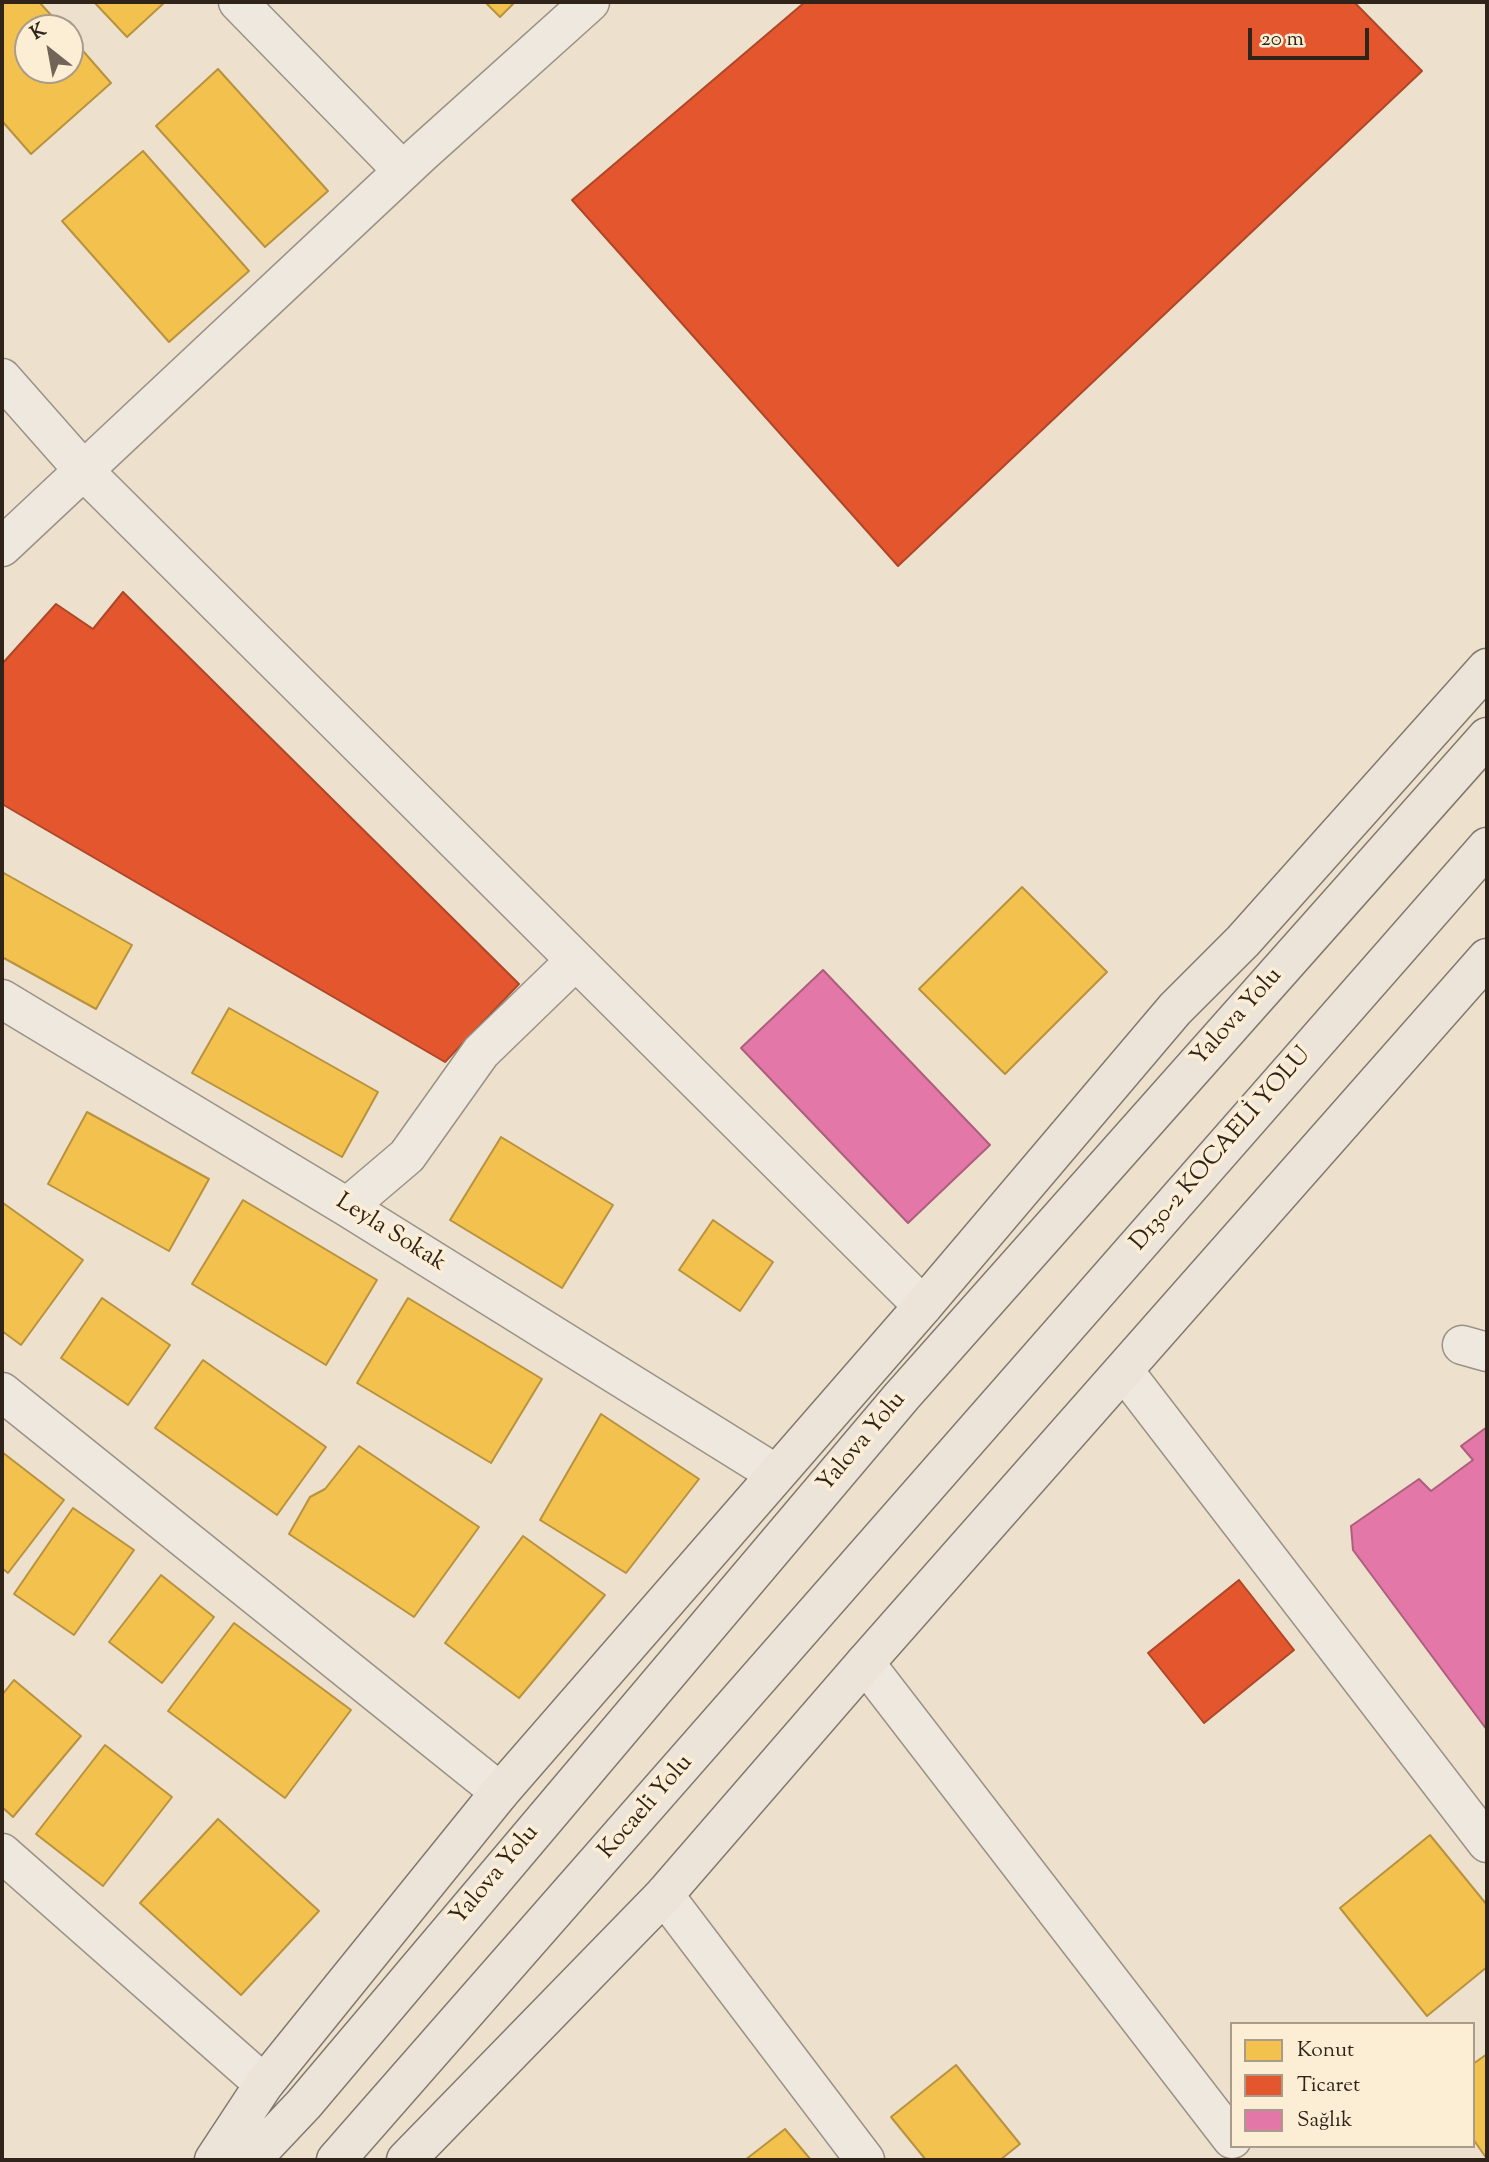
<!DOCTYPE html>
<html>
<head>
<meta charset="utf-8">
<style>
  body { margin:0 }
  #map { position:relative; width:1489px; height:2162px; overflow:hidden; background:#ede0cc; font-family:"Sorts Mill Goudy",serif }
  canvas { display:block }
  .frame { position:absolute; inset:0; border:4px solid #30231a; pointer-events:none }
  .legend { position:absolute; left:1230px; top:2022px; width:245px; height:126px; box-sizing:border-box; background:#fcedd5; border:2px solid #aa9c8a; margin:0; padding:9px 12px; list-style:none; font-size:21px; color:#30231a }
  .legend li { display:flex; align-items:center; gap:14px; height:35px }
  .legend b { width:35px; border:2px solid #aa9c8a }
  .north { position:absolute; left:14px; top:14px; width:70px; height:70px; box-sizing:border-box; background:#fcedd5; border:2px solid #aa9c8a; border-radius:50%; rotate:329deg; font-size:19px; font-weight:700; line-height:28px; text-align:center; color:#30231a }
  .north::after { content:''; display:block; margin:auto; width:24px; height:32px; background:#726558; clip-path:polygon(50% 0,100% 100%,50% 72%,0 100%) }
  .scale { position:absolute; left:1248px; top:28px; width:121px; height:32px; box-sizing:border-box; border:4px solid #30231a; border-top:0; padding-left:9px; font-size:21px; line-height:24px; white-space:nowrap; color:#30231a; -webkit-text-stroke:5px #fcedd5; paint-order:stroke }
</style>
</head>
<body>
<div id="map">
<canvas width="1489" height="2162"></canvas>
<div class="frame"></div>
<ul class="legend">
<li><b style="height:19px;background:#f2c14e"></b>Konut</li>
<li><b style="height:19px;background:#e4572e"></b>Ticaret</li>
<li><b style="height:19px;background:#e377a8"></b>Sağlık</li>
</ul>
<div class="north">K</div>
<div class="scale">20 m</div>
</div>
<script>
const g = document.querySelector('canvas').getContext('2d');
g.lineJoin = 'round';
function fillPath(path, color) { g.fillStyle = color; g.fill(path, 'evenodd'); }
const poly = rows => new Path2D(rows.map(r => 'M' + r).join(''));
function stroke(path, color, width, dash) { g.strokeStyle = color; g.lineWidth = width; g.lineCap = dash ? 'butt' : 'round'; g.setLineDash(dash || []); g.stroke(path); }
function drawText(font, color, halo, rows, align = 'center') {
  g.font = font + ' "Sorts Mill Goudy",serif'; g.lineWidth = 7; g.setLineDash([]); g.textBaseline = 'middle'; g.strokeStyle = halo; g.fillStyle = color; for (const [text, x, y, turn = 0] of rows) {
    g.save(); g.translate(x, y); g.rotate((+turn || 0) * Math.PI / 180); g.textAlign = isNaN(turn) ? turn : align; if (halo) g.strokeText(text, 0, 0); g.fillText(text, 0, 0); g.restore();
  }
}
const homes = poly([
  [2,2,39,2,63,28,28,28,28,70,70,70,70,36,111,83,31,154,2,121,2,2],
  [94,2,165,2,127,37,94,2],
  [485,2,515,2,500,17,485,2],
  [218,69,328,191,265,247,156,126,218,69],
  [143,151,249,271,169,342,62,221,143,151],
  [2,872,132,945,96,1009,2,957,2,872],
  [1022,887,1107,972,1005,1074,919,989,1022,887],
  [229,1008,378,1092,342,1157,192,1073,229,1008],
  [87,1112,209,1179,169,1251,48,1184,87,1112],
  [501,1137,613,1205,562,1288,450,1220,501,1137],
  [243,1200,377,1280,326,1365,192,1284,243,1200],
  [3,1203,83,1260,21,1345,2,1331,3,1203],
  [713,1220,773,1262,740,1311,679,1270,713,1220],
  [102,1298,170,1345,128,1405,61,1358,102,1298],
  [408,1298,542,1379,491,1463,357,1383,408,1298],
  [203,1360,326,1447,277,1515,155,1428,203,1360],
  [601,1414,699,1479,626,1573,540,1520,601,1414],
  [359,1446,479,1527,414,1617,289,1534,310,1497,325,1489,359,1446],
  [2,1452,64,1500,8,1573,2,1568,2,1452],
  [73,1508,134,1550,74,1635,14,1594,73,1508],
  [523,1536,605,1595,519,1698,445,1643,523,1536],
  [161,1575,214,1617,162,1683,109,1642,161,1575],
  [234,1623,351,1710,285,1798,168,1711,234,1623],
  [14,1680,81,1736,13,1817,2,1807,2,1695,14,1680],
  [105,1745,172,1797,103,1886,36,1834,105,1745],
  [218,1819,319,1911,241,1995,140,1903,218,1819],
  [1430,1835,1487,1905,1487,1967,1427,2016,1340,1908,1430,1835],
  [1487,2054,1487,2159,1473,2139,1473,2064,1487,2054],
  [956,2065,1020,2144,1000,2160,926,2160,891,2117,956,2065],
  [785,2129,811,2160,745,2160,785,2129]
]);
const shops = poly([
  [805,2,1354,2,1422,71,898,566,572,200,805,2],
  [123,592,519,984,445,1062,2,804,2,664,56,604,93,629,123,592],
  [1239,1580,1294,1650,1204,1723,1148,1653,1239,1580]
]);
const health = poly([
  [823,970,990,1145,908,1223,741,1048,823,970],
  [1487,1427,1487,1730,1353,1550,1351,1526,1419,1479,1431,1491,1473,1460,1461,1446,1487,1427]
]);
const minor = poly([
  [238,2,403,171],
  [2,378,84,471,923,1306],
  [2,547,421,154,590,2],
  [2,999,347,1207,776,1474],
  [347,1207,407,1156,481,1052,575,961],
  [1462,1345,1487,1352],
  [1124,1371,1487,1843],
  [2,1392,500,1792],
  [865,1663,1232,2139],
  [2,1853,264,2084],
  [664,1895,865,2160]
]);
const highway = poly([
  [214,2160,264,2084,500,1792,923,1306,1175,1009,1243,941,1487,668],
  [251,2160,304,2104,902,1396,1487,737],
  [336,2160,1487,847],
  [406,2160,664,1895,865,1663,1487,958]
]);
const streetNames = [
  ["Yalova Yolu",1238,1018,-48],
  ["D130-2 KOCAELİ YOLU",1222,1150,-49],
  ["Leyla Sokak",390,1234,32],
  ["Yalova Yolu",863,1443,-50],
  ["Kocaeli̇ Yolu",647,1808,-49],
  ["Yalova Yolu",496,1876,-50]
];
fillPath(homes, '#f2c14e');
stroke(homes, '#b8923e', 2);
fillPath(shops, '#e4572e');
stroke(shops, '#ae4728', 2);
fillPath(health, '#e377a8');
stroke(health, '#ad5e7d', 2);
stroke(minor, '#9b9286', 41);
stroke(highway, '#81796e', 41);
stroke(minor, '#efe8df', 38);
stroke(highway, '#ece4d9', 38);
drawText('24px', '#30231a', '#fcedd5', streetNames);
</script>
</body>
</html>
